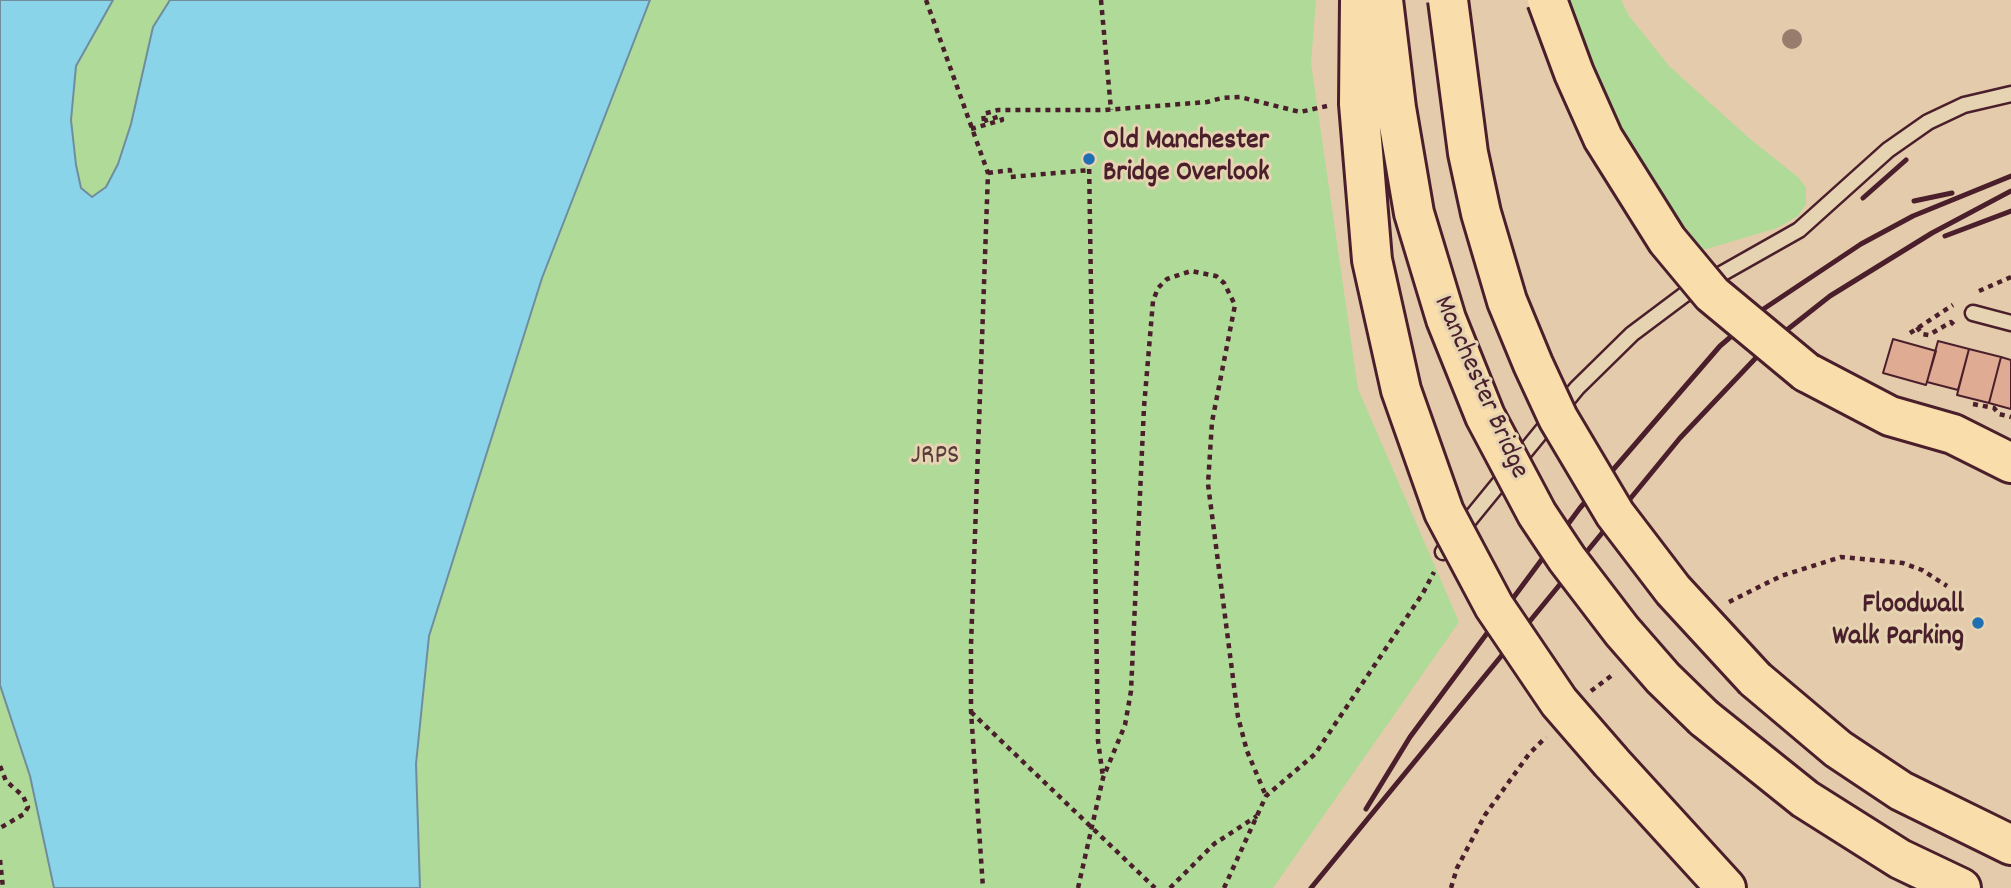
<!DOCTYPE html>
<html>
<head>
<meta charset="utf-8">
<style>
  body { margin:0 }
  canvas { display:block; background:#e4cbab }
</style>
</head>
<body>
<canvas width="2011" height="888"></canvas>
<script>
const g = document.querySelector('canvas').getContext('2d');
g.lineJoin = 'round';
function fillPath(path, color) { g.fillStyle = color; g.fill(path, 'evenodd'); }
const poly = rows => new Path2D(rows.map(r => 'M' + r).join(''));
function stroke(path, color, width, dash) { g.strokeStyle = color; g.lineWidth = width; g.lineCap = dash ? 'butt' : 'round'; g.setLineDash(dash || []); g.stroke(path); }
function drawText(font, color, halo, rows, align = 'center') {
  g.font = font + ' Dekko,sans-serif'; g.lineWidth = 6; g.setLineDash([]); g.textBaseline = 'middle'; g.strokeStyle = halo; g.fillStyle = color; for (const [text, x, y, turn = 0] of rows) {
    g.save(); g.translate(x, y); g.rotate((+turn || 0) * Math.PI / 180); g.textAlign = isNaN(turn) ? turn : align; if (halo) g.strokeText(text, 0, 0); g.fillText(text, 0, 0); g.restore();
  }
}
const green = poly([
  [113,0,170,0,153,27,131,124,118,164,106,187,92,197,81,188,76,165,71,120,76,66],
  [650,0,1316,0,1311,63,1358,389,1459,622,1273,888,420,888,416,764,429,636,542,278],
  [1565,0,1621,0,1629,16,1670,67,1749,138,1799,178,1806,188,1806,204,1798,216,1777,228,1703,250,1661,195,1621,125],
  [0,685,30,776,54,888,0,888]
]);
const water = poly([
  [0,0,113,0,76,66,71,120,76,165,81,188,92,197,106,187,118,164,131,124,153,27,170,0,650,0,542,278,429,636,416,764,420,888,54,888,30,776,0,685,0,0]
]);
const building = poly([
  [1893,339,1936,351,1926,385,1883,373,1893,339],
  [1938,341,1969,349,1958,390,1927,382,1938,341],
  [1969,349,2001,357,1989,403,1957,395,1969,349],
  [2001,357,2011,360,2011,409,1989,403,2001,357]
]);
const path = poly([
  [926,0,988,173,971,645,971,711,983,888],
  [1101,0,1111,110],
  [984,121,983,114,998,110,1105,110,1207,102,1222,98,1240,97,1300,112,1327,106],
  [971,129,1002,120,1001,116,984,121],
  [1089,159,1098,741,1103,777],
  [988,173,1010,170,1010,177,1090,170],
  [1979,291,2011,277],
  [1917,327,1922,334,1929,335,1951,322,1954,325],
  [1910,333,1953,305],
  [1973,404,1994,408,1999,414,2011,417],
  [1729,602,1781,576,1841,557,1903,563,1922,570,1947,586],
  [1591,691,1615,673],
  [971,712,1155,888],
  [0,766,6,781,23,796,28,807,24,814,0,828],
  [0,860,3,888],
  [1078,888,1103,778,1125,725,1131,691,1144,407,1153,301,1158,288,1167,279,1191,271,1216,276,1224,283,1235,305,1212,422,1208,484,1238,717,1247,751,1266,796],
  [1170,888,1214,844,1257,816],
  [1224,888,1266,796,1315,754,1423,593,1434,572],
  [1451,888,1457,868,1485,815,1529,754,1546,737]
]);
const service = poly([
  [1973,313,2011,323],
  [1443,552,1577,388,1632,334,1684,295,1799,230,1888,150,1928,122,1964,105,2011,94]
]);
const primary = poly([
  [1806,372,1890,416,1953,434,2011,463],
  [1755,679,1838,749,1901,791,2011,845],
  [1704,718,1805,799,1900,859,1961,888],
  [1611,762,1726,888]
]);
const rail = poly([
  [1863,198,1906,160],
  [1914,201,1952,193],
  [1945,236,2011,211],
  [1366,809,1410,737,1580,508,1720,346,1762,310,1861,244,1913,216,2011,176],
  [1311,888,1680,438,1769,344,1830,296,1932,233,2011,191]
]);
const primaryBridge = poly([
  [1360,0,1359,104,1372,260,1401,390,1444,512,1494,606,1559,702,1611,762],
  [1383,0,1396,108,1414,213,1446,319,1485,416,1537,514,1567,559,1622,631,1663,678,1704,718],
  [1448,0,1468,153,1481,213,1507,301,1533,364,1558,418,1615,514,1673,590,1755,679],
  [1547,0,1574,73,1603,138,1667,240,1712,294,1806,372]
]);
const trees = [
  [1792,39]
];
const markers = [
  [1089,159,7,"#1f6fb2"],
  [1978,623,7,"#1f6fb2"]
];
const poiNames = [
  ["Old Manchester",1103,143],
  ["Bridge Overlook",1103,175],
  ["Floodwall",1964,607,"right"],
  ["Walk Parking",1964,639,"right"]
];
const streetNames = [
  ["Manchester Bridge",1479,388,66]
];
const parkNames = [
  ["JRPS",935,458]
];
fillPath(green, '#afda98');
fillPath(water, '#89d4e9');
stroke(water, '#708c9d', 2);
fillPath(building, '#dfab93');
stroke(building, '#4a1f2b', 2);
stroke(service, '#4a1f2b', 19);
stroke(primary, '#4a1f2b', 44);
stroke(path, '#4a1f2b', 4.5, [5, 5]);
stroke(service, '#e5d3b1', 14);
stroke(primary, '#f9deab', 38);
stroke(rail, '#4a1f2b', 5);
stroke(primaryBridge, '#4a1f2b', 44, []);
stroke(primaryBridge, '#f9deab', 38);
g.fillStyle = '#987c6d';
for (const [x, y] of trees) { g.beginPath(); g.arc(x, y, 10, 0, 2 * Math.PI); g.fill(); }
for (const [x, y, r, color] of markers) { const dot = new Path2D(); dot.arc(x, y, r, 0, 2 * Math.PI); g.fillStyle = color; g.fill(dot); stroke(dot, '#e5d3b1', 2.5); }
drawText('bold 28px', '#4a1f2b', '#e5d3b1', poiNames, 'left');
drawText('28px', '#4a1f2b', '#e5d3b1', streetNames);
drawText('28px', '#593b3b', '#e5d3b1', parkNames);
</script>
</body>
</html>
